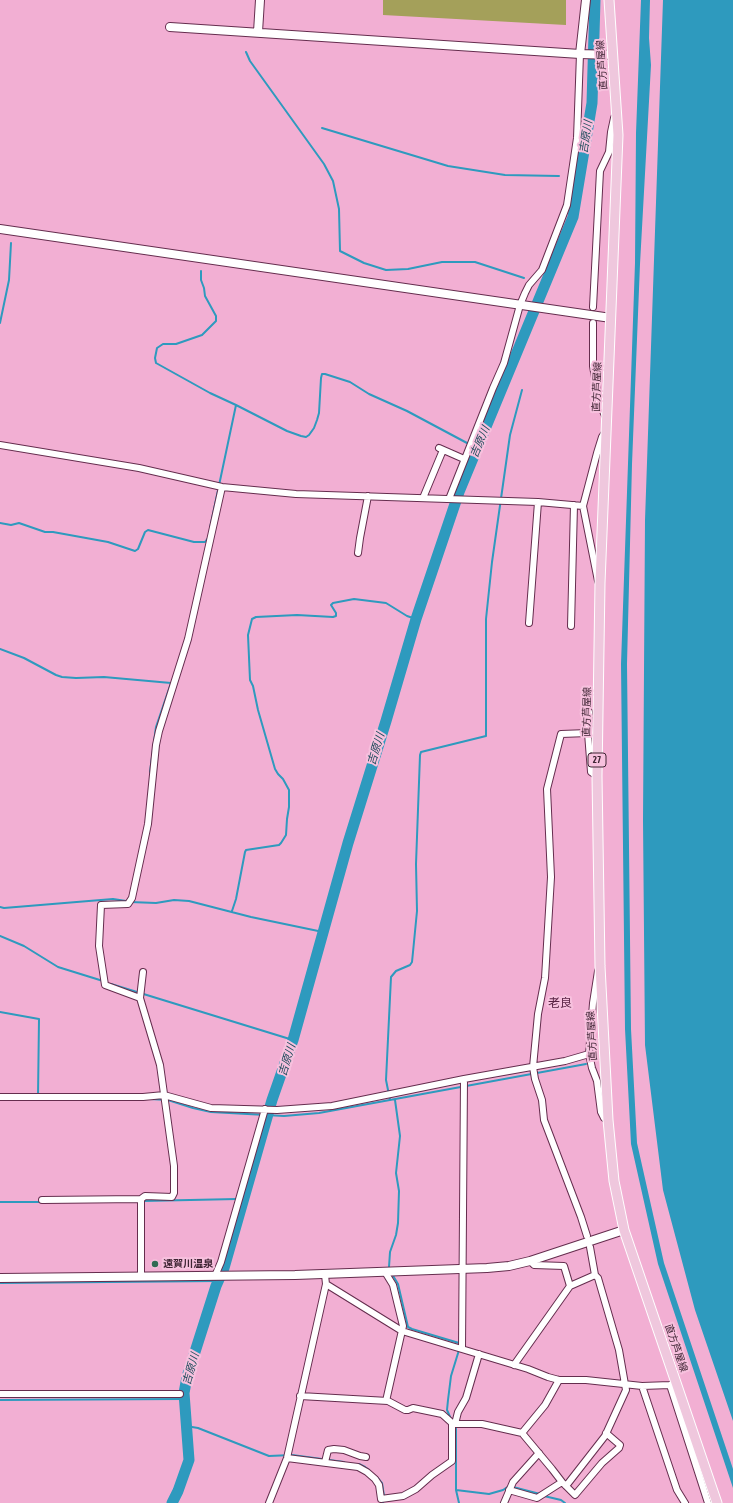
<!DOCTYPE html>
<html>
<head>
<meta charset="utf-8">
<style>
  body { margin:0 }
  canvas { display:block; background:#f2afd3 }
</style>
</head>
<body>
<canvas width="733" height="1503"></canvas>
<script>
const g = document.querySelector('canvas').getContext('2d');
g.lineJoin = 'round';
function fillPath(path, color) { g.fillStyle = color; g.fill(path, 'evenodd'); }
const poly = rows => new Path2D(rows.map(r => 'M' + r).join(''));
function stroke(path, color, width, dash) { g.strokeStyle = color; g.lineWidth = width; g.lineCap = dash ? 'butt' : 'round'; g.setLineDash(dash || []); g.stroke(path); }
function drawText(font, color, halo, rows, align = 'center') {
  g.font = font + ' "Asap Condensed","Noto Sans JP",sans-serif'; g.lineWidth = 4; g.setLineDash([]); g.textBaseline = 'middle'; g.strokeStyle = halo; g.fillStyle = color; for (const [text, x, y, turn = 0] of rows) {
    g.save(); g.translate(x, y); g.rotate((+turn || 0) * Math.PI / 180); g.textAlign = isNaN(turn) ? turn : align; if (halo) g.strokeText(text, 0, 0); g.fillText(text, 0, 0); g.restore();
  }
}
const green = poly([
  [383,0,566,0,566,25,383,15]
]);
const water = poly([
  [641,0,650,0,649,38,651,65,640,264,632,464,627,664,631,1029,637,1143,664,1263,733,1469,733,1488,658,1264,631,1144,625,1029,621,664,635,263,636,133],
  [663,0,733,0,733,1421,695,1310,663,1190,645,1045,643,820,645,520]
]);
const stream = poly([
  [246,52,250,61,324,164,333,181,339,209,340,251,364,263,386,270,408,269,442,262,475,262,524,278],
  [322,128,448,166,505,175,559,176],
  [201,271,201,280,204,288,205,296,216,316,216,321,202,335,176,344,163,344,157,348,155,358,156,363,210,393,236,405,287,431,301,436,306,437,309,435,314,428,317,420,319,413,321,378,322,374,325,374,350,382,369,394,407,411,467,443],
  [541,284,545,285],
  [0,323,9,280,11,243],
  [0,523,11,525,19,523,45,532,53,532,108,542,135,551,138,549,145,532,148,530,194,542,205,542,208,538],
  [210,528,236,405],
  [0,649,24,658,56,675,62,677,76,678,104,677,171,683,156,727,150,772],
  [130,902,156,903,174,900,189,901,251,917,323,932],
  [0,907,4,908,113,899,126,901],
  [232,911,236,899,245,852,246,850,279,845,281,843,286,835,287,819,289,807,289,790,283,779,278,774,275,769,258,710,253,686,250,680,248,635,252,619,256,617,297,615,333,617,336,616,336,613,331,605,333,603,354,599,386,603,407,616,416,619],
  [0,936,24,946,58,967,103,981],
  [111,984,293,1040],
  [0,1012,39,1019,38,1097],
  [150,1099,168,1100,193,1108,211,1112,284,1116,319,1113,586,1064],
  [0,1100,12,1100],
  [390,1100,386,1080,391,977,396,971,410,965,412,962,413,952,417,911,416,864,420,755,421,752,425,751,486,736,486,619,492,562,510,435,522,390],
  [143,1201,237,1199],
  [0,1202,41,1202],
  [391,1270,389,1267,390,1252,396,1235,398,1223,399,1191,396,1173,400,1136,395,1100],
  [392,1274,398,1284,408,1327,412,1329,459,1343,459,1345],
  [0,1283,218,1281],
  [0,1400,184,1399],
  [451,1419,447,1410,448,1400,451,1376,459,1350],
  [454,1425,456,1428,456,1490,459,1503],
  [186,1426,198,1428,269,1456,292,1455,344,1462],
  [359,1464,365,1467,369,1470],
  [378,1478,382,1483,384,1496,383,1503],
  [513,1487,540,1494],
  [456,1490,489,1494,503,1490,509,1486],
  [544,1496,561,1500,565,1503]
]);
const river = poly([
  [172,1503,178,1491,189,1460,184,1393,187,1377,216,1286,224,1268,272,1100,293,1040,348,843,386,721,416,619,459,492,573,217,592,103,595,0]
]);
const street = poly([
  [593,307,600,171,609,152,611,132,614,118],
  [593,323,593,366,599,402,606,418],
  [0,445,139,468,222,487,296,494,538,502,583,506,597,453,602,437,606,431],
  [439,448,464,459],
  [423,498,443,450],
  [449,499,493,388,504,363,520,305,525,293,529,285,542,270,567,205,577,138,580,54],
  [583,506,598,581],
  [358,553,360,538,368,496],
  [529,623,538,502],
  [571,626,574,505],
  [589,712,588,733,591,772,597,776],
  [140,998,105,985,99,946,101,905,128,904,132,898,148,824,156,745,159,731,188,639,222,487],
  [589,1054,592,1068,597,1081,601,1112,604,1118,608,1120],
  [0,1097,143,1097,164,1095,211,1108,277,1110,332,1106,464,1079,565,1061,589,1054,593,1003,598,971],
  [141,1199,141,1277],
  [42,1200,141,1199,145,1196,172,1197,174,1193,174,1166,160,1065,140,998,143,972],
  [587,1236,581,1217,544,1120,542,1100,535,1079,533,1067,538,1014,545,978,551,877,547,789,561,734,588,733],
  [530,1261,534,1265,564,1266,570,1286],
  [385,1272,393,1285,403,1326,386,1401],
  [215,1276,221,1262,265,1109],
  [326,1284,402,1331,528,1369,548,1377,559,1380,586,1380,642,1386,670,1385,676,1382],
  [462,1349,464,1079],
  [514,1365,570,1286,595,1275],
  [670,1385,708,1503],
  [642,1386,677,1490,685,1503],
  [0,1394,180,1394],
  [300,1396,388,1401,405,1410,408,1410,413,1408,442,1414,452,1423],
  [455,1424,458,1412,466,1398,479,1354],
  [522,1433,552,1469,562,1482,575,1495,602,1463,619,1448,620,1445,606,1433],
  [287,1458,358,1467,367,1472,375,1479,379,1485,381,1499,403,1496,416,1489,432,1475,452,1461,452,1423,455,1424,482,1424,522,1433,545,1405,559,1380],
  [325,1462,328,1450,334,1449,344,1450,360,1456,366,1457],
  [566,1486,605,1436,626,1390,619,1350,598,1278,595,1275,590,1247],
  [509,1490,537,1498,562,1482],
  [269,1503,287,1458,326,1284,325,1275],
  [504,1503,513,1482,539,1453]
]);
const secondary = poly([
  [170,27,580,54,613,55],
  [258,32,260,0],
  [580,54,586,0],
  [0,229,611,318],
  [0,1278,295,1275,487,1268,509,1266,530,1261,624,1230]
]);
const primary = poly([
  [609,0,618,135,600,583,597,776,600,966,608,1120,614,1181,624,1230,717,1503]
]);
const markers = [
  [155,1264,4,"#316b54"]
];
const shields = [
  [597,760,18]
];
const shieldNames = [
  ["27",597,760]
];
const streetNames = [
  ["直方芦屋線",602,65,-94],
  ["直方芦屋線",597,387,-88],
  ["直方芦屋線",587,712,-89],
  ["直方芦屋線",592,1036,-93],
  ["直方芦屋線",676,1348,71]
];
const poiNames = [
  ["遠賀川温泉",163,1264]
];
const waterNames = [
  ["吉原川",586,137,-81],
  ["吉原川",480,442,-67],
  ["吉原川",376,749,-73],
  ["吉原川",287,1060,-73],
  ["吉原川",191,1369,-74]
];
const quarterNames = [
  ["老良",560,1003]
];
fillPath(green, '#a4a05a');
fillPath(water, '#2e9abe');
stroke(stream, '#2e9abe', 2);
stroke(river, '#2e9abe', 11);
stroke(street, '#652d4e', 8);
stroke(secondary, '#652d4e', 10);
stroke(primary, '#fff', 11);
stroke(street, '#fff', 6);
stroke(secondary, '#fff', 8);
stroke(primary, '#efc7dd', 9);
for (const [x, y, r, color] of markers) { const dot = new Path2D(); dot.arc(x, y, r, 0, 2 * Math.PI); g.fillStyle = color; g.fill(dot); stroke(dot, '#f7c1de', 1.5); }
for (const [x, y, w] of shields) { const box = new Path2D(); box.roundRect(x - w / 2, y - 7, w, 14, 3); g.fillStyle = '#f7c1de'; g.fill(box); stroke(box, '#3e2433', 1); }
drawText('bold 9px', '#3e2433', null, shieldNames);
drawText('10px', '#3e2433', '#f7c1de', streetNames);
drawText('bold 10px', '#3e2433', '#f7c1de', poiNames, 'left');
drawText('italic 11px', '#224e5e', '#f7c1de', waterNames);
drawText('12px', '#582243', '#f7c1de', quarterNames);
</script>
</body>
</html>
